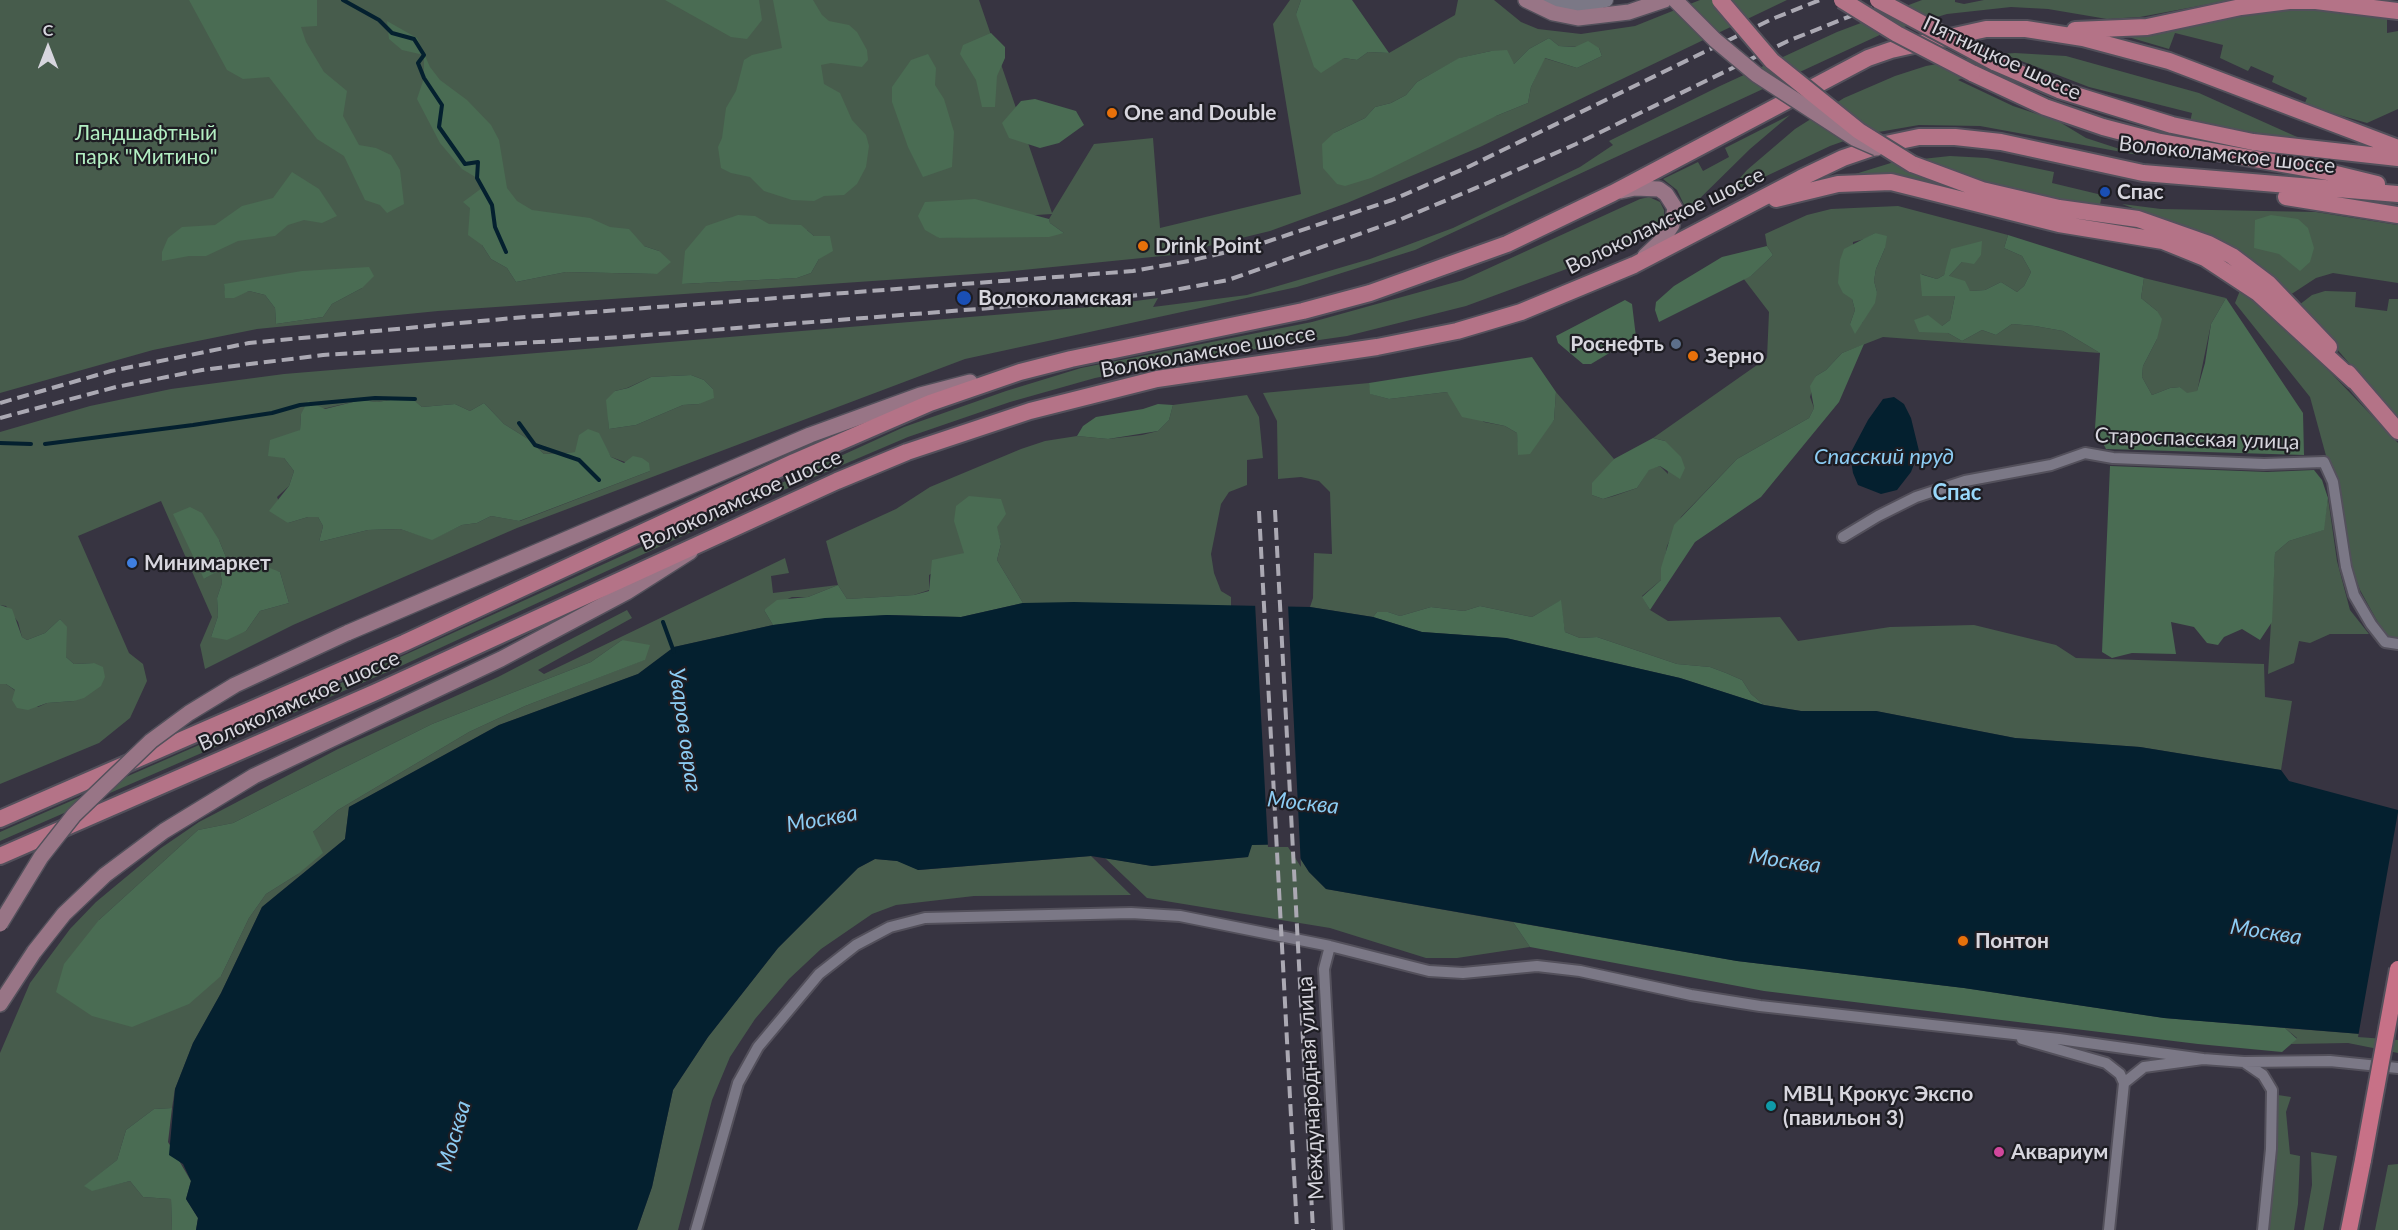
<!DOCTYPE html>
<html>
<head>
<meta charset="utf-8">
<style>
  body { margin:0 }
  #map { position:relative; width:2398px; height:1230px; overflow:hidden; background:#373441; font-family:Lato,sans-serif }
  canvas { display:block }
  .north { position:absolute; left:18px; top:18px; width:60px; height:60px; -webkit-text-stroke:4px #1e1d23; paint-order:stroke; rotate:0deg; font-size:16px; font-weight:700; line-height:24px; text-align:center; color:#d7d6de }
  .north::after { content:''; display:block; margin:auto; width:21px; height:27px; background:#d7d6de; clip-path:polygon(50% 0,100% 100%,50% 72%,0 100%) }
</style>
</head>
<body>
<div id="map">
<canvas width="2398" height="1230"></canvas>
<div class="north">С</div>
</div>
<script>
const g = document.querySelector('canvas').getContext('2d');
g.lineJoin = 'round';
function fillPath(path, color) { g.fillStyle = color; g.fill(path, 'evenodd'); }
const poly = rows => new Path2D(rows.map(r => 'M' + r).join(''));
function stroke(path, color, width, dash) { g.strokeStyle = color; g.lineWidth = width; g.lineCap = dash ? 'butt' : 'round'; g.setLineDash(dash || []); g.stroke(path); }
function drawText(font, color, halo, rows, align = 'center') {
  g.font = font + ' Lato,sans-serif'; g.lineWidth = 4.5; g.setLineDash([]); g.textBaseline = 'middle'; g.strokeStyle = halo; g.fillStyle = color; for (const [text, x, y, turn = 0] of rows) {
    g.save(); g.translate(x, y); g.rotate((+turn || 0) * Math.PI / 180); g.textAlign = isNaN(turn) ? turn : align; if (halo) g.strokeText(text, 0, 0); g.fillText(text, 0, 0); g.restore();
  }
}
const green = poly([
  [0,0,979,0,1052,213,1094,144,1153,138,1160,228,1301,194,1273,24,1290,0,1301,0,1296,14,1344,58,1357,60,1368,52,1389,53,1455,15,1458,0,1494,0,1521,22,1538,29,1581,34,1635,26,1700,0,1787,0,1480,147,1347,203,1270,231,1172,255,1003,272,438,311,257,329,153,350,0,393],
  [1549,38,1559,46,1599,48,1602,56,1577,68,1544,58,1531,87,1528,103,1496,116,1334,133,1365,118,1375,107,1391,103,1406,95,1417,82,1460,58,1491,51,1514,64,1529,49],
  [1052,214,1049,219,1050,223,1064,233,939,238,924,222],
  [807,230,814,236,819,259,811,273,797,278,682,284],
  [482,245,644,246,659,251,657,274,566,272,516,282,507,268,491,259],
  [224,285,362,288,332,304,323,317,276,324,275,308,265,295,249,291,226,298],
  [1922,0,1955,0,1955,2,1964,4,1984,0,2231,0,2140,17,2107,19,2048,9,2011,7,1947,14,1884,33,1415,250,1297,287,965,359,517,528,293,625,205,669,200,645,212,617,161,501,78,536,129,653,143,664,147,681,130,718,99,743,0,784,0,684,6,684,38,707,47,703,74,701,94,663,74,664,66,657,66,627,60,619,45,633,27,640,22,637,18,622,6,606,0,605,0,432,90,406,171,389,284,374,1090,307,1158,298,1153,307,1247,295,1370,259,1453,228,1580,167,1613,145,1609,141,1720,86,1837,32],
  [691,375,704,380,713,389,699,404,683,405,636,425,609,429,608,413,615,391,627,388,651,377],
  [409,397,422,407,455,404,470,411,484,403,504,424,528,439,544,454,576,452,580,435,604,446,611,457,650,471,520,521,491,516,477,523,462,525,432,539,400,529,368,530,319,542,323,526,318,517,308,517,288,523,277,497,289,486,294,471,284,458,300,430,301,414,361,400,377,402],
  [219,540,228,562,280,572,289,603,260,611,246,631,211,637,218,616,217,598,222,583,220,569,204,579],
  [2280,9,2326,9,2387,18,2387,33,2398,31,2398,109,2367,123,2304,105,2307,98,2272,82,2274,76,2251,66,2248,71,2220,58,2223,45,2175,33,2169,49,2125,36,2254,12],
  [2015,53,2066,56,2199,93,2306,141,2190,122,2192,113,2089,87,2011,57,1958,80,2013,106,2058,121,2086,138,2138,155,1980,126,1919,125,1861,135,1830,146,1724,196,1747,170,1795,129,1844,98,1895,76,1926,66,1987,55],
  [1790,115,1750,149,1687,211,1677,190,1663,179,1698,162,1703,171,1729,157,1725,148],
  [1950,156,1987,158,2054,172,2052,183,2102,195,2097,219,2010,203,1927,182,1852,175,1894,162],
  [1649,197,1660,202,1664,210,1664,221,1658,228,1572,267,1466,306,1347,336,1208,356,1095,378,1010,402,908,437,765,498,401,666,0,841,0,832,398,658,904,427,1006,391,1081,368,1312,322,1463,280,1640,199],
  [2122,204,2161,209,2316,212,2398,225,2398,283,2333,273,2316,278,2290,295,2260,266,2238,251,2189,229],
  [1898,206,2008,235,2004,248,2022,256,2031,272,2024,286,2017,292,2001,282,1985,290,1970,291,1948,277,1962,262,1981,255,1948,264,1944,275,1937,279,1921,274,1955,296,1950,320,1942,326,1948,333,1962,341,1982,330,1996,335,2012,324,2035,326,2063,331,2100,353,1883,337,1842,353,1826,370,1816,376,1810,397,1814,408,1809,418,1737,459,1681,517,1667,546,1661,580,1642,596,1650,610,1668,621,1780,617,1798,641,1890,627,1974,625,2056,645,2076,658,2264,664,2265,697,2292,701,2281,770,2140,747,2015,738,1876,711,1801,711,1764,705,1751,694,1742,680,1726,673,1710,667,1677,664,1597,637,1580,638,1565,632,1560,601,1532,617,1480,606,1464,611,1431,607,1400,616,1388,612,1377,612,1373,617,1310,607,1313,598,1314,553,1332,554,1330,492,1319,481,1301,477,1278,479,1277,421,1263,393,1369,383,1371,394,1389,399,1447,392,1484,422,1505,426,1517,433,1519,455,1554,420,1556,392,1614,459,1592,495,1603,499,1614,496,1637,488,1649,469,1660,466,1668,474,1665,441,1653,438,1767,358,1769,312,1743,278,1751,276,1773,255,1767,246,1765,234,1807,215,1831,209],
  [1875,233,1885,248,1876,269,1874,281,1877,292,1862,323,1850,324,1855,310,1852,299,1853,242,1865,239],
  [2144,278,2226,298,2211,324,2197,392,2187,394,2180,387,2170,388,2152,395,2142,377,2143,366,2157,339,2157,311,2141,298],
  [2241,288,2309,350,2398,443,2398,639,2386,637,2360,590,2351,565,2337,480,2328,463,2310,397,2235,303],
  [2325,291,2356,292,2355,307,2387,311,2389,299,2398,299,2398,420,2299,305,2312,295],
  [1247,395,1259,417,1263,458,1247,460,1247,485,1229,492,1221,504,1211,554,1214,573,1221,591,1231,597,1231,606,1023,603,997,560,1001,544,996,527,1001,499,985,499,964,553,929,575,929,590,914,595,847,599,838,585,808,597,792,597,764,610,773,625,674,647,638,674,499,725,349,807,345,839,262,907,221,993,193,1043,175,1089,172,1108,154,1109,126,1130,117,1160,85,1186,92,1190,130,1181,143,1197,171,1199,172,1230,0,1230,0,1053,30,983,70,929,96,902,161,848,199,822,338,749,498,677,627,610,632,618,538,670,544,674,785,558,789,573,771,576,773,593,838,585,826,541,896,509,930,487,1021,449,1045,441,1077,436,1108,439,1142,435,1158,431,1169,420,1173,405],
  [622,640,644,660,525,706,469,732,338,810,313,832,298,874,266,894,249,918,221,976,99,920,198,830,233,823,432,724,591,662],
  [2328,498,2337,561,2350,610,2369,634,2330,634,2310,643,2299,641,2294,663,2268,674,2275,553,2289,541,2323,530],
  [1291,844,1309,872,1326,889,1513,922,1530,947,1457,958,1426,958,1330,928,1147,898,1105,858,1152,866,1248,857,1251,845],
  [1091,856,1131,895,974,896,896,905,872,914,821,949,789,979,755,1019,730,1057,712,1100,678,1230,637,1230,652,1187,673,1090,708,1037,778,948,858,868,875,859,898,861,919,870],
  [2285,1028,2398,1037,2398,1053,2348,1043,2291,1044,2297,1038],
  [2278,1095,2291,1097,2286,1112,2290,1154,2300,1156,2298,1204,2294,1230,2269,1230],
  [2311,1152,2337,1156,2323,1230,2304,1230,2312,1185],
  [2398,1164,2398,1230,2375,1230,2388,1165]
]);
const forest = poly([
  [189,0,317,0,317,26,301,27,306,42,324,72,347,91,343,116,359,145,376,148,391,155,400,170,404,204,387,213,380,205,365,200,344,156,317,139,269,77,243,79,227,70],
  [665,0,759,0,762,20,747,39,731,37],
  [773,0,813,0,822,15,829,21,849,25,857,32,867,50,868,60,862,67,831,63,821,65,824,84,840,93,852,120,866,135,869,146,866,167,857,184,844,195,824,196,814,201,792,200,764,191,750,177,731,173,721,168,718,147,722,138,726,108,736,91,744,60,752,55,782,48],
  [1301,0,1352,0,1389,53,1368,52,1357,60,1344,58,1321,73,1314,67,1296,14],
  [387,21,417,38,430,67,440,80,467,100,491,125,499,140,507,188,517,201,532,210,590,218,610,227,629,229,644,246,659,251,671,262,657,274,566,272,516,282,507,268,491,259,482,245,468,235,470,208,463,202,482,188,477,178,462,169,440,143,417,99,424,78,424,55,402,50,389,39],
  [991,33,1005,47,1005,58,997,76,995,107,982,107,976,80,960,54,963,45],
  [1549,38,1559,46,1575,47,1588,41,1599,48,1602,56,1577,68,1545,58,1531,87,1528,103,1496,116,1371,178,1345,186,1337,184,1323,168,1322,144,1334,133,1365,118,1375,107,1391,103,1406,95,1417,82,1459,58,1491,51,1507,50,1514,64,1529,49],
  [928,54,936,68,935,85,944,99,954,132,952,167,923,177,908,147,892,102,892,87,911,60],
  [1035,99,1076,111,1084,125,1059,143,1040,148,1009,138,1002,123,1021,101],
  [292,172,319,189,337,216,322,223,304,220,288,225,275,236,238,241,206,256,189,256,162,261,162,252,168,238,182,227,215,225,242,206,273,198],
  [975,199,1049,219,1050,223,1064,233,1049,237,939,238,925,230,918,216,925,202],
  [738,215,755,216,769,224,801,225,814,236,830,236,833,251,819,259,811,273,797,278,682,284,685,251,706,226],
  [2271,215,2298,219,2308,228,2314,248,2310,262,2300,271,2279,254,2254,248,2255,220],
  [1875,233,1887,236,1885,248,1876,269,1874,281,1877,292,1875,303,1855,334,1850,324,1855,310,1852,299,1843,293,1838,283,1840,260,1844,249],
  [2008,235,2144,278,2141,298,2157,311,2162,319,2157,339,2143,366,2142,377,2152,395,2170,388,2180,387,2187,393,2197,391,2205,363,2211,324,2226,298,2303,413,2304,455,2106,449,2095,428,2100,353,2063,331,2035,326,2012,324,1996,335,1982,330,1962,341,1948,333,1919,332,1914,320,1928,315,1942,326,1950,320,1955,296,1922,296,1920,274,1937,279,1944,275,1951,249,1982,241,1981,255,1974,264,1962,262,1949,276,1965,281,1970,291,1985,290,2001,282,2017,292,2024,286,2031,272,2022,256,2004,248],
  [1767,246,1773,255,1751,276,1659,322,1655,310,1656,302,1674,286,1722,257],
  [369,267,374,276,362,288,332,304,323,317,276,324,275,308,265,295,249,291,234,298,225,298,224,284,302,271],
  [1625,300,1632,304,1636,337,1591,364,1583,364,1558,343,1556,336],
  [1864,344,1839,402,1761,497,1695,542,1650,610,1642,597,1661,580,1661,568,1674,525,1737,459,1809,418,1814,408,1810,386,1816,376,1826,370,1842,353],
  [1532,357,1556,392,1554,420,1530,454,1518,455,1517,433,1505,426,1462,417,1447,392,1389,399,1370,394,1369,383],
  [691,375,704,380,713,389,714,398,699,404,683,405,636,425,609,429,606,400,615,391,628,388,651,377],
  [410,397,422,407,455,404,470,411,484,403,504,424,528,439,544,454,575,452,579,435,588,429,599,433,611,457,624,463,633,456,642,458,649,463,650,471,519,521,491,516,477,523,462,525,432,540,400,529,368,530,319,542,323,526,318,517,308,517,288,523,269,511,289,486,294,471,284,458,268,456,270,440,300,430,301,414,308,401,325,409,361,400,377,402],
  [1158,404,1173,405,1169,420,1158,431,1108,439,1077,436,1083,426,1096,417,1143,409],
  [1653,438,1665,441,1681,457,1685,468,1680,479,1660,466,1649,470,1637,488,1603,499,1592,495,1592,483,1614,459],
  [2110,466,2267,472,2314,470,2322,480,2328,498,2324,530,2289,541,2275,553,2272,622,2260,640,2242,629,2224,637,2218,645,2207,643,2194,627,2171,622,2176,654,2132,653,2112,658,2102,652],
  [969,496,1001,499,1006,514,997,527,1001,544,997,560,1023,603,961,617,887,615,773,625,764,610,777,600,808,597,838,585,847,599,914,595,929,591,932,560,964,553,954,521,956,506],
  [190,507,202,513,219,540,228,562,247,559,280,572,289,603,260,611,246,631,227,640,211,637,218,616,217,598,222,583,220,570,204,579,173,514],
  [1561,600,1565,632,1580,638,1597,637,1677,664,1710,667,1726,673,1742,680,1751,694,1764,705,1680,678,1506,638,1422,632,1373,617,1377,612,1388,612,1400,616,1431,607,1464,611,1480,606,1532,617],
  [0,605,12,609,22,637,27,640,45,633,60,619,67,627,66,657,74,664,94,663,103,667,105,677,101,686,84,698,74,701,47,703,28,710,17,708,12,700,15,690,6,684,0,684],
  [622,640,650,645,645,660,525,706,469,732,338,810,313,832,323,853,298,874,266,894,249,918,221,976,189,1004,132,1027,92,1016,56,992,64,964,99,920,198,830,233,823,432,724,591,662],
  [1513,922,1737,961,1964,988,2164,1018,2285,1028,2297,1039,2282,1052,2198,1044,1764,991,1530,947],
  [172,1108,168,1142,191,1181,186,1199,198,1218,196,1230,172,1230,171,1199,143,1197,130,1181,92,1191,84,1186,117,1160,126,1130,154,1109]
]);
const water = poly([
  [1894,397,1904,404,1911,418,1919,451,1911,472,1897,490,1881,494,1858,485,1853,473,1850,454,1868,420,1883,399],
  [1074,602,1310,607,1373,617,1422,632,1506,638,1680,678,1764,705,1801,711,1876,711,2015,738,2140,747,2281,770,2289,781,2398,810,2398,1037,2164,1018,1964,988,1737,961,1326,889,1309,872,1291,844,1252,845,1248,857,1152,866,1091,856,918,870,897,861,875,859,858,868,778,948,708,1037,673,1090,652,1187,637,1230,196,1230,198,1218,186,1199,191,1181,183,1164,169,1155,175,1089,193,1043,221,993,262,907,345,839,349,807,499,725,638,674,674,647,773,625,825,618,887,615,961,617,1023,603]
]);
const pier = poly([
  [1255,603,1288,604,1301,867,1288,847,1268,847],
  [2398,812,2398,1040,2358,1037]
]);
const stream = poly([
  [343,0,379,20,392,33,414,39,424,55,418,63,424,78,442,105,439,127,465,164,478,162,477,178,492,205,495,227,506,252],
  [519,423,535,445,579,460,599,480],
  [0,443,31,444],
  [45,444,193,425,272,413,300,405,375,398,415,399],
  [663,622,674,652]
]);
const minor = poly([
  [1843,537,1878,516,1916,497,1965,481,2051,465,2085,453,2113,458,2264,464,2324,462,2333,482,2346,567,2354,595,2371,624,2385,642,2398,644],
  [1330,946,1324,969,1338,1230],
  [2022,1039,2106,1063,2120,1074,2124,1083,2109,1230],
  [2244,1062,2263,1075,2272,1090,2271,1149,2263,1230],
  [2124,1083,2144,1067,2203,1059,2244,1062,2330,1061,2398,1068],
  [696,1230,738,1083,758,1047,819,974,856,945,890,927,925,918,1131,913,1180,916,1330,946,1429,971,1463,973,1537,966,1580,971,1691,995,1760,1006,2059,1039,2203,1059]
]);
const tertiary = poly([
  [1538,2,1556,6,1581,6,1606,0]
]);
const secondary = poly([
  [1526,0,1553,13,1578,18,1629,12,1665,0],
  [1621,191,1635,188,1659,189,1666,194,1675,208,1672,225,1662,240,1645,256],
  [347,633,810,435,920,395,970,382],
  [0,1004,34,952,64,914,105,875,164,831,254,776,501,659,627,592,690,552]
]);
const primary = poly([
  [2075,30,2147,27,2241,7,2289,1,2316,1,2398,11],
  [1994,62,2059,90,2172,125,2253,142,2398,158],
  [1972,73,2045,107,2103,127,2160,142,2328,172,2377,184],
  [1912,164,1982,190,2059,208,2138,219,2209,244,2232,256,2269,284,2329,347],
  [2286,197,2398,215],
  [1776,199,1838,184,1891,182,2059,224,2163,241,2205,258,2258,293,2354,381],
  [2348,373,2398,431],
  [0,819,404,643,794,462,930,403,1020,372,1071,359,1303,311,1370,293,1507,244,1613,193,1868,58,1891,50,1986,29,2026,29,2083,38,2169,61,2398,148],
  [0,856,376,692,837,481,907,452,1030,411,1157,379,1377,347,1457,331,1521,312,1634,265,1801,178,1843,158,1881,145,1919,137,1955,137,2001,142,2143,173,2398,194]
]);
const trunk = poly([
  [2349,1230,2363,1160]
]);
const rail = poly([
  [0,403,111,371,249,343,513,318,1069,276,1133,271,1189,261,1257,245,1392,200,1468,167,1772,19,1820,0],
  [0,418,116,387,202,370,323,355,622,337,1092,300,1159,293,1228,280,1399,220,1483,185,1576,144,1788,41,1891,0],
  [1275,510,1313,1230],
  [1259,511,1297,1230]
]);
const secondaryBridge = poly([
  [1675,0,1715,40,1757,75,1854,138,1877,148],
  [0,924,41,857,74,815,151,741,189,713,235,685,347,633]
]);
const primaryBridge = poly([
  [1720,0,1772,61,1859,131,1912,164],
  [1842,0,1897,34,1972,73],
  [1878,0,1994,62]
]);
const trunkBridge = poly([
  [2363,1160,2398,969]
]);
const markers = [
  [1112,113,6,"#e8710a"],
  [2105,192,6,"#1a4fb4"],
  [1143,246,6,"#e8710a"],
  [964,298,8,"#1a4fb4"],
  [1676,344,6,"#5c6f8a"],
  [1693,356,6,"#e8710a"],
  [132,563,6,"#3f7fe0"],
  [1963,941,6,"#e8710a"],
  [1771,1106,6,"#0f9aa8"],
  [1999,1152,6,"#d1479c"]
];
const streetNames = [
  ["Пятницкое шоссе",2002,58,25],
  ["Волоколамское шоссе",2227,155,6],
  ["Волоколамское шоссе",1665,221,-26],
  ["Волоколамское шоссе",1208,352,-10],
  ["Староспасская улица",2197,439,2],
  ["Волоколамское шоссе",741,500,-24],
  ["Волоколамское шоссе",299,701,-24],
  ["Международная улица",1311,1088,-93]
];
const poiNames = [
  ["One and Double",1124,113],
  ["Спас",2117,192],
  ["Drink Point",1155,246],
  ["Волоколамская",978,298],
  ["Роснефть",1664,344,"right"],
  ["Зерно",1705,356],
  ["Минимаркет",144,563],
  ["Понтон",1975,941],
  ["МВЦ Крокус Экспо",1783,1094],
  ["(павильон 3)",1783,1118],
  ["Аквариум",2011,1152]
];
const parkNames = [
  ["Ландшафтный",146,133],
  ["парк \"Митино\"",146,157]
];
const waterNames = [
  ["Спасский пруд",1884,457],
  ["Уваров овраг",685,730,82],
  ["Москва",1303,803,6],
  ["Москва",822,819,-10],
  ["Москва",1785,861,8],
  ["Москва",2266,932,9],
  ["Москва",454,1136,-74]
];
const neighbourhoodNames = [
  ["Спас",1957,493]
];
fillPath(green, '#475c4c');
fillPath(forest, '#4a6c53');
fillPath(water, '#04202f');
fillPath(pier, '#373441');
stroke(stream, '#04202f', 4);
stroke(minor, '#53505b', 14);
stroke(tertiary, '#53505b', 16);
stroke(secondary, '#53505b', 18);
stroke(primary, '#53505b', 20);
stroke(trunk, '#53505b', 20);
stroke(minor, '#7b7886', 10);
stroke(tertiary, '#7b7886', 14);
stroke(secondary, '#987586', 15);
stroke(primary, '#b47387', 16);
stroke(trunk, '#c77187', 16);
stroke(rail, '#aba9b3', 4, [12, 6]);
stroke(secondaryBridge, '#53505b', 18, []);
stroke(primaryBridge, '#53505b', 20, []);
stroke(trunkBridge, '#53505b', 20, []);
stroke(secondaryBridge, '#987586', 15);
stroke(primaryBridge, '#b47387', 16);
stroke(trunkBridge, '#c77187', 16);
for (const [x, y, r, color] of markers) { const dot = new Path2D(); dot.arc(x, y, r, 0, 2 * Math.PI); g.fillStyle = color; g.fill(dot); stroke(dot, '#1e1d23', 2); }
drawText('21px', '#d7d6de', '#1e1d23', streetNames);
drawText('bold 21px', '#d7d6de', '#1e1d23', poiNames, 'left');
drawText('21px', '#b2eec2', '#1e1d23', parkNames);
drawText('italic 22px', '#8cccf3', '#1e1d23', waterNames);
drawText('bold 22px', '#99d8fb', '#1e1d23', neighbourhoodNames);
</script>
</body>
</html>
